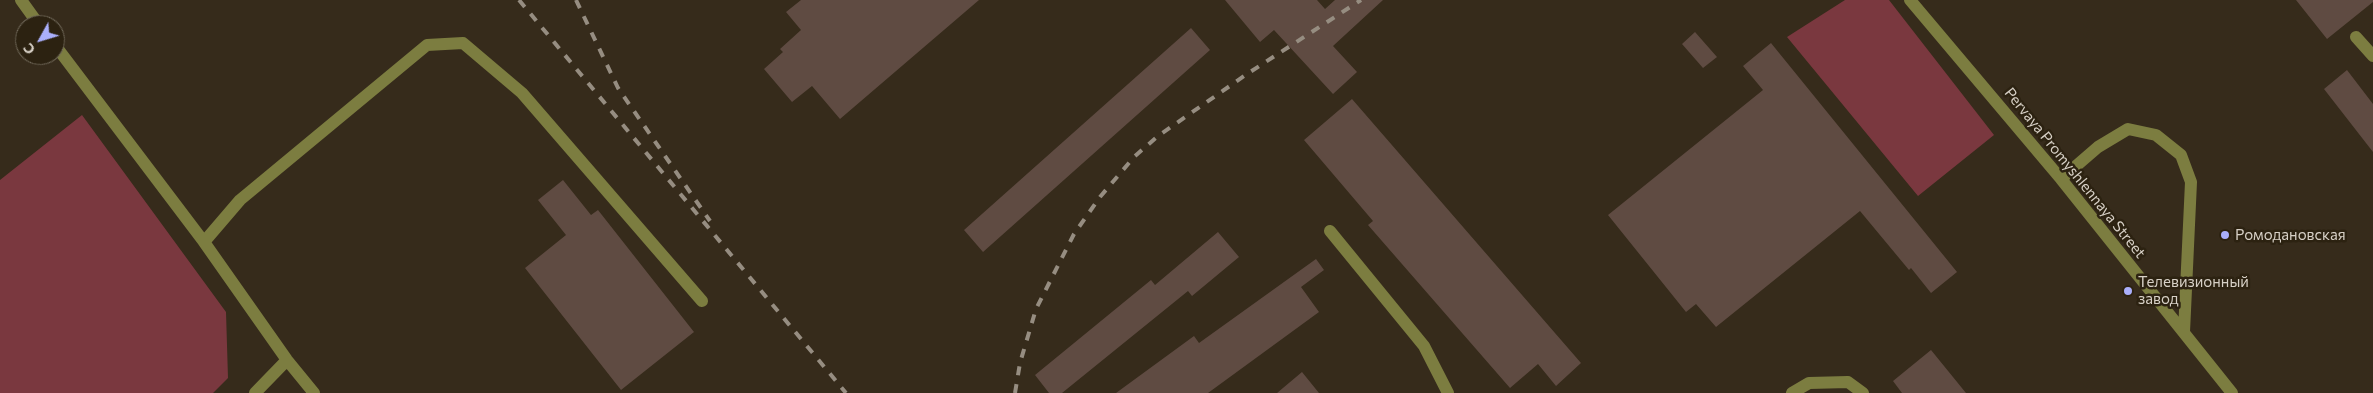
<!DOCTYPE html>
<html>
<head>
<meta charset="utf-8">
<style>
  body { margin:0 }
  #map { position:relative; width:2373px; height:393px; overflow:hidden; background:#362b1b; font-family:Commissioner,sans-serif }
  canvas { display:block }
  .north { position:absolute; left:15px; top:15px; width:50px; height:50px; box-sizing:border-box; background:#2c2211; border:1px solid #706859; border-radius:50%; rotate:231deg; font-size:14px; font-weight:700; line-height:20px; text-align:center; color:#d7d0c6 }
  .north::after { content:''; display:block; margin:auto; width:18px; height:22px; background:#aaaffb; clip-path:polygon(50% 0,100% 100%,50% 72%,0 100%) }
</style>
</head>
<body>
<div id="map">
<canvas width="2373" height="393"></canvas>
<div class="north">С</div>
</div>
<script>
const g = document.querySelector('canvas').getContext('2d');
g.lineJoin = 'round';
function fillPath(path, color) { g.fillStyle = color; g.fill(path, 'evenodd'); }
const poly = rows => new Path2D(rows.map(r => 'M' + r).join(''));
function stroke(path, color, width, dash) { g.strokeStyle = color; g.lineWidth = width; g.lineCap = dash ? 'butt' : 'round'; g.setLineDash(dash || []); g.stroke(path); }
function drawText(font, color, halo, rows, align = 'center') {
  g.font = font + ' Commissioner,sans-serif'; g.lineWidth = 5; g.setLineDash([]); g.textBaseline = 'middle'; g.strokeStyle = halo; g.fillStyle = color; for (const [text, x, y, turn = 0] of rows) {
    g.save(); g.translate(x, y); g.rotate((+turn || 0) * Math.PI / 180); g.textAlign = isNaN(turn) ? turn : align; if (halo) g.strokeText(text, 0, 0); g.fillText(text, 0, 0); g.restore();
  }
}
const green = poly([
  [1845,0,1889,0,1994,135,1918,196,1787,37],
  [82,115,226,312,228,378,213,393,0,393,0,180]
]);
const building = poly([
  [801,0,979,0,840,119,812,86,792,102,764,69,783,52,780,49,801,30,786,12],
  [1225,0,1317,0,1325,9,1335,0,1383,0,1333,46,1357,72,1333,94,1274,30,1260,42],
  [2296,0,2373,0,2373,2,2327,39],
  [1191,28,1210,50,983,252,964,230],
  [1695,32,1717,57,1703,68,1682,44],
  [1771,43,1957,272,1931,293,1911,268,1909,270,1860,211,1716,327,1696,304,1686,312,1608,215,1763,90,1743,66],
  [2347,70,2373,104,2373,152,2324,89],
  [1352,99,1581,363,1556,386,1538,364,1510,388,1368,225,1373,221,1304,140],
  [563,180,591,215,598,210,694,332,621,390,525,268,566,235,538,200],
  [1218,232,1239,257,1192,296,1188,291,1062,393,1049,393,1035,375,1151,280,1155,285],
  [1316,259,1324,270,1301,287,1319,312,1208,393,1116,393,1194,336,1199,343],
  [1931,350,1966,393,1902,393,1893,381],
  [1302,372,1319,393,1277,393]
]);
const minor = poly([
  [21,0,39,25],
  [1910,0,2061,179,2232,393],
  [2356,37,2373,56],
  [55,45,204,242,287,360,314,393],
  [2061,179,2098,147,2128,129,2156,135,2181,155,2191,182,2184,332],
  [1330,231,1424,346,1448,393],
  [204,242,240,200,427,45,463,43,522,93,702,301],
  [255,393,287,360],
  [1792,393,1809,383,1848,382,1863,393]
]);
const rail = poly([
  [519,0,846,393],
  [576,0,618,88,710,221],
  [1015,393,1020,363,1036,309,1074,234,1100,197,1134,157,1158,136,1247,74,1361,0]
]);
const markers = [
  [2225,235,5,"#aaaffb"],
  [2128,291,5,"#aaaffb"]
];
const streetNames = [
  ["Pervaya Promyshlennaya Street",2075,173,51]
];
const poiNames = [
  ["Ромодановская",2235,235],
  ["Телевизионный",2138,282],
  ["завод",2138,299]
];
fillPath(green, '#7a383f');
fillPath(building, '#5f4b42');
stroke(minor, '#7c7d40', 12);
stroke(rail, '#968d81', 4, [9, 9]);
for (const [x, y, r, color] of markers) { const dot = new Path2D(); dot.arc(x, y, r, 0, 2 * Math.PI); g.fillStyle = color; g.fill(dot); stroke(dot, '#2c2211', 2); }
drawText('15px', '#d7d0c6', '#2c2211', streetNames);
drawText('15px', '#d7d0c6', '#2c2211', poiNames, 'left');
</script>
</body>
</html>
